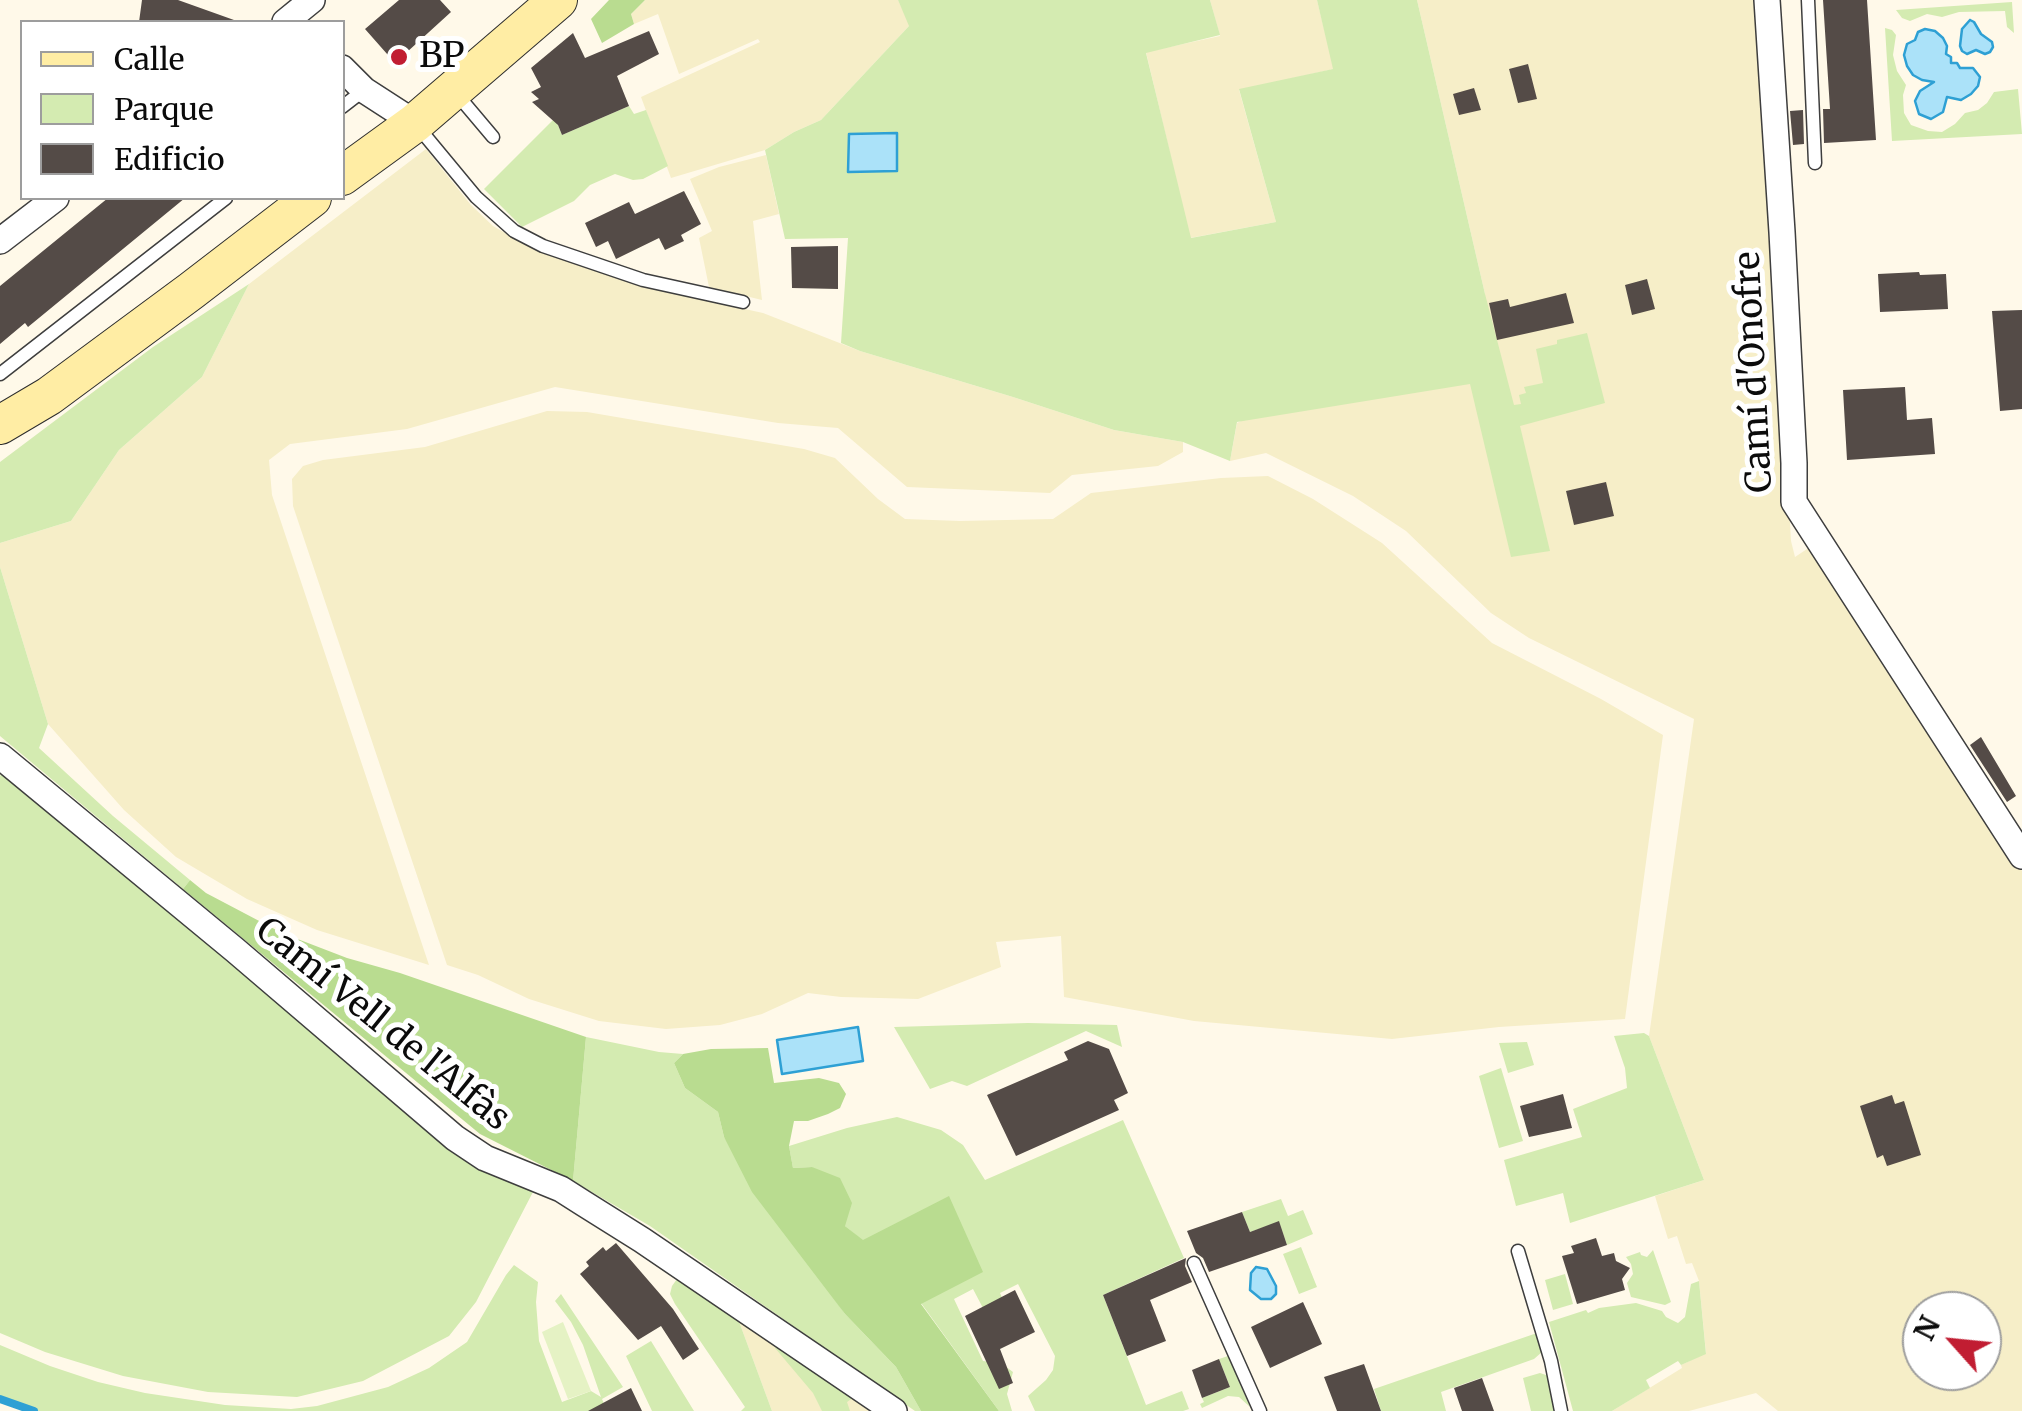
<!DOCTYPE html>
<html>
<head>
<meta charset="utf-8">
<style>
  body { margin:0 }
  #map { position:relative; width:2022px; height:1411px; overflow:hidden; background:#fff9e9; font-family:Merriweather,serif }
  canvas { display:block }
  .legend { position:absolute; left:20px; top:20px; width:325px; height:180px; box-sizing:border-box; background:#fff; border:2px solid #9d9d9d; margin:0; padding:12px 18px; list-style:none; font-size:30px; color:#0b0b0b }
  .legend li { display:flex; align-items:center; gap:20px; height:50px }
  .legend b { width:50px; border:2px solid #9d9d9d }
  .north { position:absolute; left:1902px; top:1291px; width:100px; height:100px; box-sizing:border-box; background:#fff; border:2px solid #9d9d9d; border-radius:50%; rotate:297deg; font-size:28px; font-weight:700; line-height:40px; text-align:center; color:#0b0b0b }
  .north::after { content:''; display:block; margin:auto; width:35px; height:45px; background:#c11d32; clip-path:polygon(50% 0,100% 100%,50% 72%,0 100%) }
</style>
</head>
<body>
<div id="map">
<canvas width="2022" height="1411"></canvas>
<ul class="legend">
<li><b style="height:12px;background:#ffeda4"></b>Calle</li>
<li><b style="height:28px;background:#d4ebb1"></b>Parque</li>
<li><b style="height:28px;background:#544b47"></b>Edificio</li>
</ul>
<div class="north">N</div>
</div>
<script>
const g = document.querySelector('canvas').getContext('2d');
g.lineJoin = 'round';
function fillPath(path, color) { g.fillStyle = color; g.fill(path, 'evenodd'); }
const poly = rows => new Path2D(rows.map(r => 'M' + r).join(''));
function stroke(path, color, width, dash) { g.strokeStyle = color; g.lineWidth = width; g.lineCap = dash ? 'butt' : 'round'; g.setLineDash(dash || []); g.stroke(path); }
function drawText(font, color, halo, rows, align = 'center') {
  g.font = font + ' Merriweather,serif'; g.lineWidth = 10; g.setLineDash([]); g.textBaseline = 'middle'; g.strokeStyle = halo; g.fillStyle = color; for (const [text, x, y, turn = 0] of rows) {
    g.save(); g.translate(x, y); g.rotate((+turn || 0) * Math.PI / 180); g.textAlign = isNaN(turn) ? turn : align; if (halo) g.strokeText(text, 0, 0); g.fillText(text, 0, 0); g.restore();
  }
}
const farmland = poly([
  [645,0,898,0,910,25,821,120,794,132,765,150,671,178,641,97,760,42,758,39,679,74,658,14,634,24,631,14],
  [1210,0,1317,0,1334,69,1239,90,1276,222,1190,238,1146,52,1220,36],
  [1417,0,1760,0,1791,541,1795,557,1813,545,2022,871,2022,1411,1778,1411,1756,1393,1689,1411,1612,1411,1682,1368,1681,1365,1706,1353,1699,1281,1692,1263,1686,1264,1677,1236,1668,1239,1655,1196,1704,1180,1649,1036,1694,719,1529,638,1491,613,1406,531,1353,496,1266,453,1230,461,1237,423,1485,294],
  [1922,1311,1982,1311,1982,1371,1922,1371],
  [426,149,471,205,493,226,537,251,641,286,763,313,860,351,1013,397,1114,430,1183,442,1183,452,1158,466,1072,475,1050,493,907,487,838,428,778,423,555,387,407,429,290,444,269,460,272,495,429,965,317,930,247,899,176,857,124,810,48,724,0,567,0,543,71,521,119,450,202,377,249,284],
  [766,155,779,214,753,221,762,300,709,287,699,238,712,231,690,179,719,167],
  [547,411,587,412,804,449,835,458,878,499,905,519,960,521,1053,519,1091,493,1221,478,1268,476,1313,499,1382,543,1492,643,1601,699,1663,735,1625,1019,1499,1027,1392,1039,1194,1021,1064,997,1061,936,996,942,1001,967,918,999,841,997,808,993,762,1014,720,1025,666,1029,599,1021,529,999,478,975,447,965,293,506,292,479,303,466,323,460,425,447],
  [737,1316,881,1411,772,1411]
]);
const green = poly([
  [898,0,1210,0,1220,35,1146,53,1191,238,1276,222,1239,89,1333,69,1317,0,1417,0,1485,294,1514,405,1521,404,1519,395,1526,393,1524,387,1543,383,1536,349,1557,344,1557,340,1587,333,1605,403,1520,426,1550,551,1511,557,1470,384,1237,422,1230,461,1183,442,1114,430,1013,397,860,351,841,343,848,238,785,239,765,150,794,132,821,120,909,26],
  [2012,2,2014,33,2007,27,2005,11,1959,12,1942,17,1927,14,1910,21,1902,18,1896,10],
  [1885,28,1892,30,1896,35,1893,55,1897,71,1906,85,1903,95,1904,113,1911,125,1928,131,1942,132,1955,124,1965,113,1978,110,1987,103,1994,92,2018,89,2022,134,1892,141],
  [629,106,634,114,646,110,668,166,643,179,633,180,615,174,590,185,574,201,522,227,484,189,555,118,562,135],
  [249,284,202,377,119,450,71,521,0,543,0,462,153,347],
  [0,567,48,724,39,748,113,816,190,880,183,889,0,736],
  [3,772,534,1190,476,1302,449,1336,363,1381,297,1397,208,1392,123,1376,45,1352,0,1333,0,776],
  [1028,1023,1117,1025,1122,1047,1086,1031,967,1086,952,1081,930,1089,894,1027],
  [1644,1033,1649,1036,1704,1180,1570,1223,1563,1193,1516,1206,1504,1160,1582,1137,1573,1109,1627,1088,1625,1068,1614,1036],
  [586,1037,659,1052,683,1054,674,1063,685,1088,718,1112,724,1137,845,1314,896,1367,921,1411,915,1411,650,1226,573,1181],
  [1527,1042,1534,1065,1508,1073,1499,1043],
  [1501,1068,1523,1141,1499,1148,1479,1076],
  [897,1117,941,1130,963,1145,985,1180,1123,1120,1184,1258,1103,1295,1146,1405,1182,1391,1189,1409,1183,1411,1035,1411,1028,1396,1046,1380,1053,1370,1055,1356,1018,1284,1000,1293,1003,1300,984,1310,973,1289,954,1299,983,1361,1001,1363,1013,1372,1007,1394,1012,1411,999,1411,921,1303,949,1197,863,1241,845,1226,812,1167,793,1168,789,1146,847,1128],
  [1281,1199,1288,1216,1303,1210,1313,1234,1287,1245,1279,1222,1250,1232,1242,1212],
  [1301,1247,1317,1287,1299,1294,1283,1254],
  [1653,1250,1671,1302,1665,1305,1631,1297,1627,1283,1633,1274,1631,1264,1626,1257,1640,1252,1641,1255,1647,1257],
  [514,1265,538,1282,536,1302,539,1341,562,1402,591,1391,601,1397,583,1345,571,1322,555,1301,561,1294,623,1387,602,1399,607,1411,39,1411,0,1398,0,1345,50,1366,98,1382,145,1393,225,1405,291,1409,317,1406,388,1387,429,1368,467,1342,506,1275],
  [1565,1274,1573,1304,1553,1310,1545,1280],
  [677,1279,737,1316,772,1411,741,1411,745,1407,675,1304,670,1294,672,1286],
  [1699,1281,1706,1354,1681,1365,1678,1361,1646,1380,1650,1388,1612,1411,1573,1411,1549,1322,1586,1310,1588,1313,1599,1308,1636,1303,1662,1311,1666,1317,1678,1323,1685,1317,1691,1284],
  [1537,1333,1542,1352,1534,1359,1441,1392,1446,1411,1381,1411,1374,1389],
  [651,1341,694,1411,652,1411,626,1356],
  [780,1345,857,1395,847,1402,850,1411,822,1411,813,1393,775,1348],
  [1228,1356,1250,1407,1239,1397,1228,1396,1202,1408,1200,1404,1204,1402,1202,1398,1230,1387,1219,1359],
  [1540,1373,1549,1376,1556,1411,1531,1411,1523,1378]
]);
const forest = poly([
  [609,0,645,0,631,14,634,24,602,43,591,19],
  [190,880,206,893,282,933,347,958,400,973,586,1037,573,1181,480,1134,183,889],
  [768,1048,774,1083,819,1078,839,1083,846,1094,840,1108,828,1114,808,1121,794,1121,789,1146,793,1168,812,1167,840,1178,852,1203,845,1226,863,1240,949,1196,983,1272,921,1304,999,1411,921,1411,896,1367,845,1314,752,1192,724,1137,718,1112,685,1088,674,1063,683,1054,711,1049]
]);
const pitch = poly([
  [563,1322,591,1391,568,1399,542,1332]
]);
const water = poly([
  [1970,20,1974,22,1981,34,1992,42,1993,47,1990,52,1985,54,1976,50,1967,54,1962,51,1960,46,1962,29,1970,20],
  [1925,29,1935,31,1943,38,1947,46,1946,54,1951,57,1951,63,1957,63,1960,68,1973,68,1980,77,1978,86,1971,94,1961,100,1947,97,1943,112,1931,119,1919,114,1915,101,1920,91,1934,82,1922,80,1913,75,1907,66,1904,55,1907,44,1915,40,1918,32,1925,29],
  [897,133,897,171,848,172,849,134,897,133],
  [858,1027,863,1061,782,1074,777,1040,858,1027],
  [1256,1267,1267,1269,1276,1286,1276,1294,1271,1299,1261,1299,1250,1290,1251,1273,1256,1267]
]);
const stream = poly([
  [0,1399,34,1411]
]);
const building = poly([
  [142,0,178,0,234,20,233,22,139,22],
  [399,0,440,0,451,12,395,63,365,29],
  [1823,0,1867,0,1876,140,1824,143,1823,109,1830,109],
  [649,31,659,54,617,76,629,106,562,135,558,125,532,102,539,99,531,92,541,87,531,68,573,33,585,58],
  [1528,64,1537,99,1518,103,1509,69],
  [1474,88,1481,110,1459,115,1453,94],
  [1803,110,1804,144,1793,145,1790,111],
  [684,191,701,224,681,235,684,241,665,250,659,238,616,259,608,241,596,247,585,223,629,202,635,214],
  [108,198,185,198,28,327,25,323,0,344,0,286],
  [838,246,838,289,792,288,791,247],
  [1919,272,1920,275,1946,274,1948,309,1880,312,1878,274],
  [1647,279,1655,309,1632,315,1625,285],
  [1566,293,1574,323,1497,340,1489,303,1508,299,1510,307],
  [2022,310,2022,409,2000,411,1992,311],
  [1905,387,1907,420,1932,418,1935,454,1847,460,1843,390],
  [1606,482,1614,516,1574,525,1566,491],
  [1981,737,2016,796,2007,802,1970,745],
  [1088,1041,1109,1049,1128,1093,1114,1100,1119,1110,1016,1156,987,1095,1068,1060,1064,1052],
  [1563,1094,1572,1128,1529,1137,1520,1106],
  [1892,1095,1895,1104,1904,1101,1921,1155,1887,1166,1883,1155,1877,1158,1860,1106],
  [1242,1212,1250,1232,1279,1221,1287,1245,1209,1272,1203,1258,1196,1253,1187,1231],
  [1596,1238,1602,1256,1614,1253,1616,1261,1630,1268,1622,1279,1625,1290,1577,1304,1562,1256,1574,1253,1571,1246],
  [616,1243,673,1309,699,1349,683,1360,661,1326,638,1340,580,1274,589,1266,586,1262,603,1247,606,1251],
  [1186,1258,1185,1266,1192,1282,1150,1300,1166,1341,1127,1356,1103,1295],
  [1015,1290,1035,1332,1000,1349,1013,1383,999,1389,965,1316],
  [1303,1302,1322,1344,1270,1368,1251,1327],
  [1219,1359,1230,1387,1202,1398,1192,1370],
  [1364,1364,1381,1411,1337,1411,1324,1377],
  [1482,1378,1494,1411,1462,1411,1454,1388],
  [631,1388,642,1411,588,1411]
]);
const lane = poly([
  [1808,0,1815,163],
  [455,92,493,137],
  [342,107,364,90],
  [418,127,476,197,514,231,543,246,643,280,743,302],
  [0,374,226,198],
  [1518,1251,1551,1361,1561,1411],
  [1194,1263,1260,1411]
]);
const street = poly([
  [1767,0,1782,232,1794,463,1794,502,2022,856],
  [285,22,312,0],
  [342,68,364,90,415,123],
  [0,241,56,198],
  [0,756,235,950,455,1138,485,1158,561,1189,583,1203,642,1240,894,1411]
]);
const secondary = poly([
  [342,176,415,123,558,0],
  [0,425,49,396,191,291,312,198]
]);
const markers = [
  [399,57,10,"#c11d32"]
];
const poiNames = [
  ["BP",419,57]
];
const streetNames = [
  ["Camí d'Onofre",1755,372,-93],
  ["Camí Vell de l'Alfàs",382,1025,39]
];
fillPath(farmland, '#f6eec8');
fillPath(green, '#d4ebb1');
fillPath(forest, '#b9dc90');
fillPath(pitch, '#e5f2c4');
fillPath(water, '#abe2f9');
stroke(water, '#2ea0d4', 2.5);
stroke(stream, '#2ea0d4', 8);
fillPath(building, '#544b47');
stroke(lane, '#3e3e3e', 15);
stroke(street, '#3e3e3e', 28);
stroke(secondary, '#2d2d2d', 40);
stroke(lane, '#fff', 12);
stroke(street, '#fff', 25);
stroke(secondary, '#ffeda4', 38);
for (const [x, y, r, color] of markers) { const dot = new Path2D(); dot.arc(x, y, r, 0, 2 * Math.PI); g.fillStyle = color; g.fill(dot); stroke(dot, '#fff', 4); }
drawText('35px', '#0b0b0b', '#fff', poiNames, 'left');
drawText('35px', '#0b0b0b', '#fff', streetNames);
</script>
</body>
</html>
